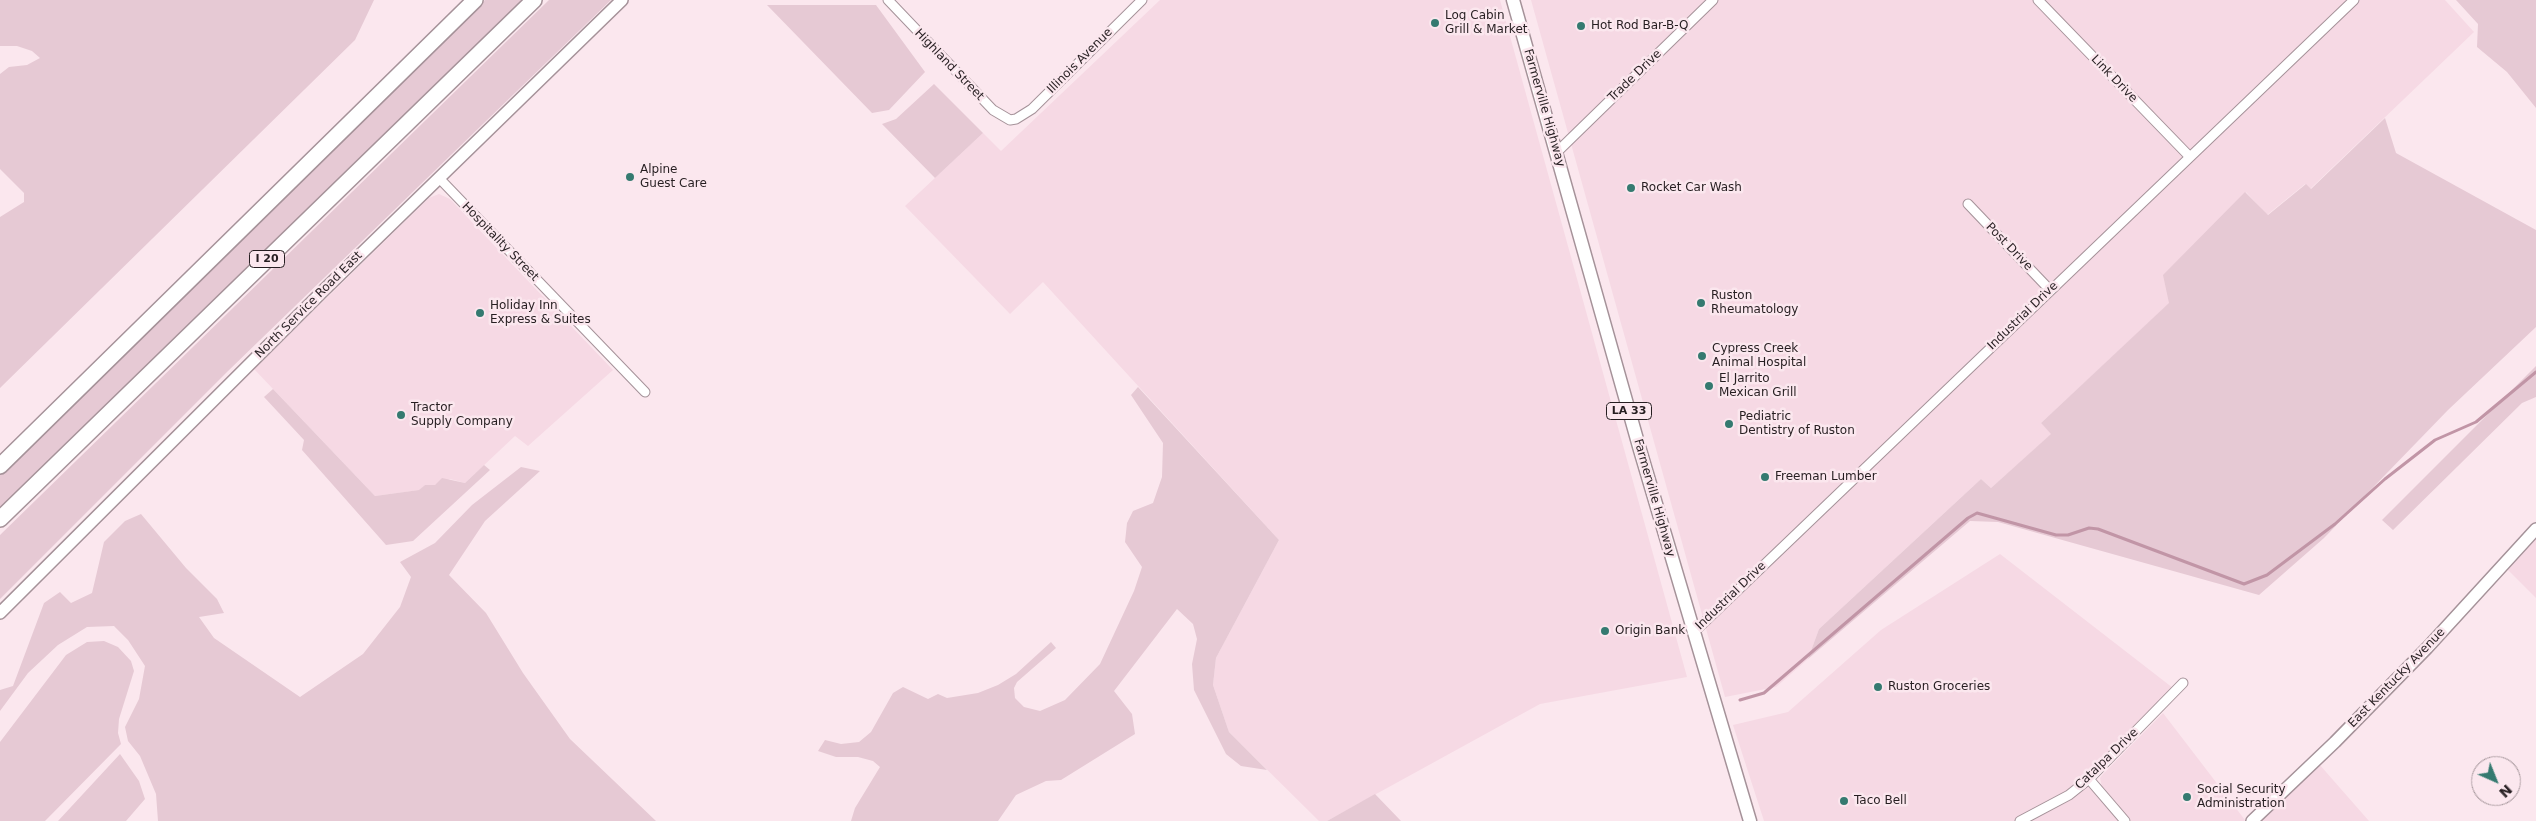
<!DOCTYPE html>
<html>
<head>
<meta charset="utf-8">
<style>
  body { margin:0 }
  #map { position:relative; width:2536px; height:821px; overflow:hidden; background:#fbe7ee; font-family:"DejaVu Sans",sans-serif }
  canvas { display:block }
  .north { position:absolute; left:2471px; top:756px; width:50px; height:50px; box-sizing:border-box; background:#fbe7ee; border:1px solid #a6979c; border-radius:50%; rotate:136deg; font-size:14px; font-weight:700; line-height:20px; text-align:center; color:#261e21 }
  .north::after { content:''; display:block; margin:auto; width:18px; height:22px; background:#357a70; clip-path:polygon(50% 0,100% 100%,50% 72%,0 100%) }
</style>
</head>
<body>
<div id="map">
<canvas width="2536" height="821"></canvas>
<div class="north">N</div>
</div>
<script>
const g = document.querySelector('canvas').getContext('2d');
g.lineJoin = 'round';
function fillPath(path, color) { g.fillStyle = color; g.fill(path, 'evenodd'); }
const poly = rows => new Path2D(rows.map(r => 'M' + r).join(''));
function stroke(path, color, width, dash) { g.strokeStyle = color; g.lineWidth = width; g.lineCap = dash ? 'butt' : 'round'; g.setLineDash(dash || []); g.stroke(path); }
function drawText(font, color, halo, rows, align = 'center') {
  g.font = font + ' "DejaVu Sans",sans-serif'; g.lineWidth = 5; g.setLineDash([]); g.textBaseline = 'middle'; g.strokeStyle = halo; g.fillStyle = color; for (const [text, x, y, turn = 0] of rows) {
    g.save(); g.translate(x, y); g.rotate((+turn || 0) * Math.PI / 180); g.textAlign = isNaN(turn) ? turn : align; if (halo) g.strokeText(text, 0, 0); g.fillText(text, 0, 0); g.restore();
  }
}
const built = poly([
  [1160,0,1500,0,1687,677,1540,704,1327,821,1319,821,1229,732,1213,685,1216,658,1279,540,1043,282,1010,314,905,206,983,133,1001,151],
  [1531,0,2445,0,2474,32,2310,189,2305,184,2267,215,2246,192,2170,303,2041,423,2052,434,1991,488,1981,479,1819,629,1808,659,1776,687,1725,697],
  [439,194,450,199,613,370,528,446,515,436,465,483,450,479,435,485,425,485,420,490,375,496,254,369,429,198],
  [2536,536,2536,598,2506,568],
  [2000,554,2173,688,2082,778,2118,821,1764,821,1733,725,1788,712,1881,630],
  [2163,713,2245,820,2244,821,2131,821,2102,787,2100,778,2103,774],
  [2319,764,2369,821,2260,821]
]);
const green = poly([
  [0,0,374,0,355,40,0,388,0,217,24,202,24,193,0,169,0,74,9,67,27,65,40,58,32,51,17,46,0,46],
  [485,0,522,0,0,508,0,472],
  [549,0,611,0,228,371,0,599,0,535],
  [2456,0,2536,0,2536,108,2507,72,2477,47,2478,24],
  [767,5,876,5,925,72,889,110,872,113],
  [934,84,983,133,935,178,882,124,896,119],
  [2385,118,2396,153,2536,230,2536,327,2448,410,2324,538,2259,595,1998,522,1970,521,1808,659,1819,629,1981,479,1991,488,2051,434,2041,423,2169,303,2163,275,2245,192,2268,215,2306,184,2311,189],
  [2536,366,2536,397,2522,403,2393,530,2382,520],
  [1138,387,1279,540,1216,658,1213,685,1229,732,1267,770,1241,766,1226,754,1194,690,1192,664,1197,639,1193,624,1177,609,1114,691,1132,714,1135,734,1061,780,1046,781,1016,795,998,821,851,821,855,808,880,767,873,761,858,757,836,757,818,751,825,740,841,744,859,742,871,732,893,693,903,687,928,699,938,694,947,698,978,693,998,685,1016,674,1051,642,1056,648,1017,682,1014,688,1015,698,1024,707,1040,711,1065,700,1100,664,1134,591,1142,567,1125,542,1127,523,1133,511,1153,503,1162,477,1163,443,1131,395],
  [273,389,375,496,419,490,425,485,435,485,442,478,465,483,484,465,490,470,413,541,386,545,302,450,304,440,264,397],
  [521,467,540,471,485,521,449,575,486,613,523,673,570,739,656,821,158,821,156,794,140,756,128,741,125,727,139,699,145,666,128,640,114,626,87,627,58,645,28,673,0,711,0,690,13,686,44,603,60,592,71,603,92,593,104,542,125,521,141,514,186,568,217,599,224,613,199,617,214,638,300,697,363,654,400,607,411,577,400,562,435,543,472,505],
  [104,641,118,647,131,661,134,671,119,719,118,733,121,744,45,821,0,821,0,742,66,655,87,642],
  [120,754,139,781,145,799,126,821,58,821],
  [1375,794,1401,821,1327,821]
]);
const stream = poly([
  [1740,700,1764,693,1968,518,1977,513,2056,535,2068,535,2089,528,2098,529,2244,584,2267,575,2335,524,2385,479,2435,440,2476,422,2536,372]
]);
const street = poly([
  [888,0,993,110,1010,120,1016,119,1032,109,1142,0],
  [2038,0,2190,157],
  [1557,152,1713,0],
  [439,178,645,392],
  [1968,204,2050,290],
  [1693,633,2354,0],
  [2089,779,2125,821],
  [2020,821,2069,795,2089,779,2183,683]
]);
const secondary = poly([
  [0,613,325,289,622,0],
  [2252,821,2335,742,2427,648,2536,529]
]);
const primary = poly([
  [1513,0,1640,450,1750,821]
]);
const highway = poly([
  [0,466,475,0],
  [0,519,534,0]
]);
const markers = [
  [1435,23,5,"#357a70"],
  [1581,26,5,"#357a70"],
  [630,177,5,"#357a70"],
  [1631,188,5,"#357a70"],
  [1701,303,5,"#357a70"],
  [480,313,5,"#357a70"],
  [1702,356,5,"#357a70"],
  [1709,386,5,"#357a70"],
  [401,415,5,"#357a70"],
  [1729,424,5,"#357a70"],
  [1765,477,5,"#357a70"],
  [1605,631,5,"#357a70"],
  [1878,687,5,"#357a70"],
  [2187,797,5,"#357a70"],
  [1844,801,5,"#357a70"]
];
const shields = [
  [267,259,35],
  [1629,411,45]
];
const shieldNames = [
  ["I 20",267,259],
  ["LA 33",1629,411]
];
const poiNames = [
  ["Log Cabin",1445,16],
  ["Grill & Market",1445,30],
  ["Hot Rod Bar-B-Q",1591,26],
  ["Alpine",640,170],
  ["Guest Care",640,184],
  ["Rocket Car Wash",1641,188],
  ["Ruston",1711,296],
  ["Rheumatology",1711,310],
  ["Holiday Inn",490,306],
  ["Express & Suites",490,320],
  ["Cypress Creek",1712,349],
  ["Animal Hospital",1712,363],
  ["El Jarrito",1719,379],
  ["Mexican Grill",1719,393],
  ["Tractor",411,408],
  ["Supply Company",411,422],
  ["Pediatric",1739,417],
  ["Dentistry of Ruston",1739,431],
  ["Freeman Lumber",1775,477],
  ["Origin Bank",1615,631],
  ["Ruston Groceries",1888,687],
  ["Social Security",2197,790],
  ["Administration",2197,804],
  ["Taco Bell",1854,801]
];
const streetNames = [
  ["Illinois Avenue",1080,61,-45],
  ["Highland Street",949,65,46],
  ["Trade Drive",1635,76,-44],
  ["Link Drive",2114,79,46],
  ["Farmerville Highway",1544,108,74],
  ["Hospitality Street",500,242,46],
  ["Post Drive",2009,247,46],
  ["North Service Road East",309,305,-45],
  ["Industrial Drive",2023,316,-44],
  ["Farmerville Highway",1654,498,74],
  ["Industrial Drive",1731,596,-44],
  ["East Kentucky Avenue",2397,678,-46],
  ["Catalpa Drive",2107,759,-44]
];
fillPath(built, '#f6d9e4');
fillPath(green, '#e6c9d4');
stroke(stream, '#c195a6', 3);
stroke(street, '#a59299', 11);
stroke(secondary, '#a59299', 14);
stroke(primary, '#a59299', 15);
stroke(highway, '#a59299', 18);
stroke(street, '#fff', 9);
stroke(secondary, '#fff', 11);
stroke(primary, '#fff', 12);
stroke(highway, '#fff', 15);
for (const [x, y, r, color] of markers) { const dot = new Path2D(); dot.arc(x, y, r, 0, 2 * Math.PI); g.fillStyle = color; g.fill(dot); stroke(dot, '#fbe7ee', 2); }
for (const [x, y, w] of shields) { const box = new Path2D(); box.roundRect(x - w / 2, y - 8.5, w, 17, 4); g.fillStyle = '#fbe7ee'; g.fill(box); stroke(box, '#261e21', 1); }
drawText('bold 11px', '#261e21', null, shieldNames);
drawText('12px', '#261e21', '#fbe7ee', poiNames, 'left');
drawText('12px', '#261e21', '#fbe7ee', streetNames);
</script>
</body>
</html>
